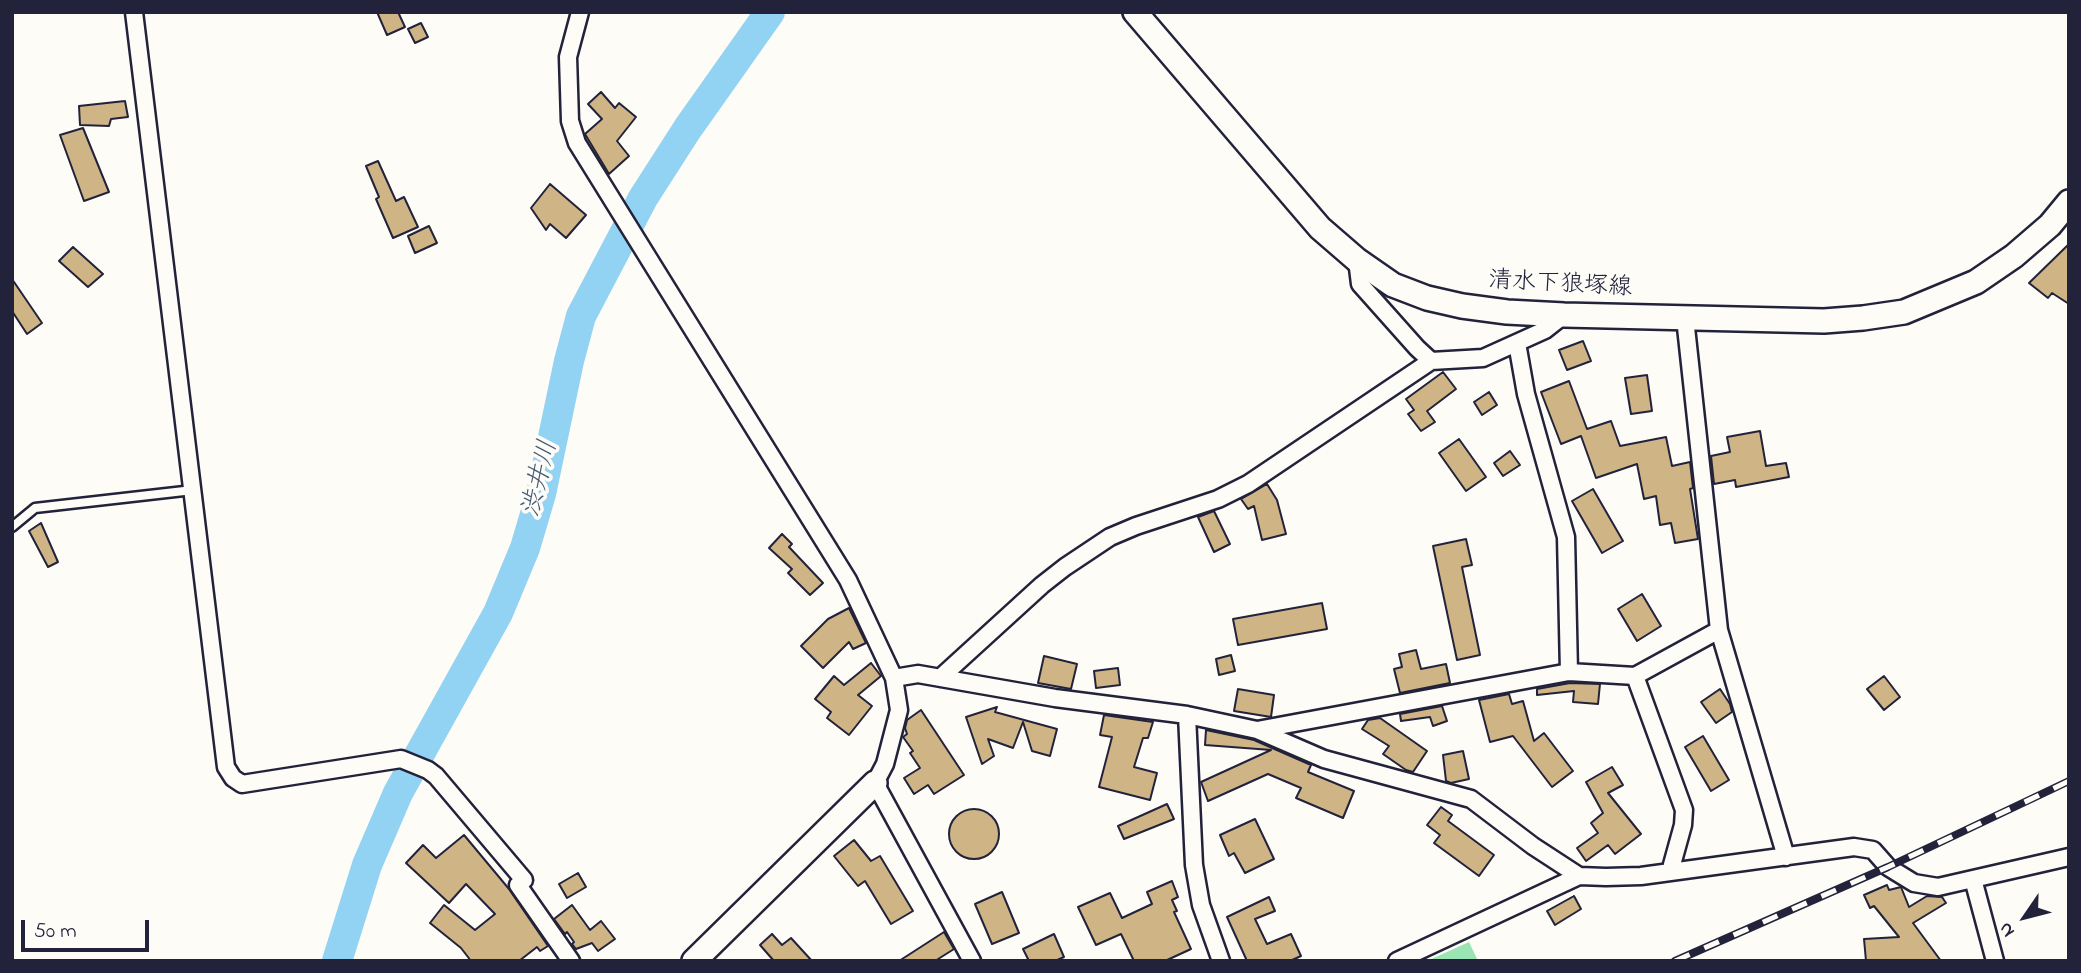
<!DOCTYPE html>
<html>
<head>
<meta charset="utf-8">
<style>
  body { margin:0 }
  #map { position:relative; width:2081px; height:973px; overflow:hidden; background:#fdfcf7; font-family:"Indie Flower",sans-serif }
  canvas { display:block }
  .frame { position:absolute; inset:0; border:14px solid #22223b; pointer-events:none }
  .north { position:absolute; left:1990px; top:882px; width:70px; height:70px; -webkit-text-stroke:5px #fdfcf7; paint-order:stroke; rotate:235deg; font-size:19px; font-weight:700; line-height:28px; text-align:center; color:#22223b }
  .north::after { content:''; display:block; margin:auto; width:24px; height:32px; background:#22223b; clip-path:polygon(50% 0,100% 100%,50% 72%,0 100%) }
  .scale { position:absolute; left:21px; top:920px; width:128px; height:32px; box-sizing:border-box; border:4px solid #22223b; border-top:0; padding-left:9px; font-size:21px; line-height:24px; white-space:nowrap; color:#22223b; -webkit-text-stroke:5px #fdfcf7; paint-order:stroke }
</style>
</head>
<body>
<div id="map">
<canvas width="2081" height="973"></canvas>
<div class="frame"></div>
<div class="north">N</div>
<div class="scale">50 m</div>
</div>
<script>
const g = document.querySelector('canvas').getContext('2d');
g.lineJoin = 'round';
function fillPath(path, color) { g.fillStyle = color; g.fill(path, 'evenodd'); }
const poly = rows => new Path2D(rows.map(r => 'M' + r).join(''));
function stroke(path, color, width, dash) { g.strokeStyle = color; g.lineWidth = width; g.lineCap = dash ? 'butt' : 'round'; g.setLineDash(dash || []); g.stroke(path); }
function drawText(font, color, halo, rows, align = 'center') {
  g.font = font + ' "Indie Flower","Klee One",sans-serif'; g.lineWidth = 7; g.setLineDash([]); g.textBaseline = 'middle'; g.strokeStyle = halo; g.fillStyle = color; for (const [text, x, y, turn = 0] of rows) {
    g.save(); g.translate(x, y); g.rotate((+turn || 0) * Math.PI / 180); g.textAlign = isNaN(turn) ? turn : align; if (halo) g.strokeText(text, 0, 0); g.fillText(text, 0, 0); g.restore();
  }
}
const green = poly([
  [1469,942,1478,961,1427,961]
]);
const river = poly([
  [337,961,367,865,398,793,498,613,525,548,541,494,569,361,581,316,643,198,688,128,770,12]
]);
const building = poly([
  [377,12,398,12,405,27,387,35,377,12],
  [421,23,428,37,415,43,408,29,421,23],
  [601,92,615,108,619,103,636,117,617,141,629,156,609,174,585,134,602,119,588,104,601,92],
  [125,101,128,117,111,119,109,126,80,125,79,106,125,101],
  [83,128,109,192,84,201,60,135,83,128],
  [378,161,396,201,404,197,418,227,393,238,376,199,379,197,366,166,378,161],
  [550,184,586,215,566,238,550,224,546,230,531,208,550,184],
  [429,226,437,243,415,253,408,236,429,226],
  [2069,244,2069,304,2052,293,2048,298,2029,283,2069,244],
  [73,247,103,274,88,287,59,261,73,247],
  [12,279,42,323,27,334,12,311,12,279],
  [1583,341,1591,361,1567,370,1559,350,1583,341],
  [1443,372,1456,389,1427,411,1435,422,1421,431,1408,414,1414,410,1406,399,1443,372],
  [1647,375,1652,411,1631,414,1625,378,1647,375],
  [1569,381,1587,429,1611,421,1620,446,1666,437,1672,466,1690,462,1693,488,1690,489,1698,539,1675,543,1671,523,1660,525,1656,496,1644,499,1637,464,1596,478,1581,436,1561,444,1541,392,1569,381],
  [1489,392,1497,405,1482,415,1474,402,1489,392],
  [1760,431,1766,466,1786,463,1789,477,1736,487,1735,480,1714,484,1711,456,1730,452,1727,437,1760,431],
  [1459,439,1486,477,1466,491,1439,453,1459,439],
  [1510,451,1520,465,1503,476,1494,463,1510,451],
  [1267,484,1277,500,1286,534,1262,540,1254,506,1248,509,1241,499,1267,484],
  [1593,489,1623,541,1602,553,1572,501,1593,489],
  [1214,511,1230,544,1214,552,1198,517,1214,511],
  [41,523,58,562,48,567,29,531,41,523],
  [782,534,792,544,789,547,823,583,810,595,788,573,792,569,769,548,782,534],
  [1466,539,1472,565,1462,567,1480,655,1457,660,1433,546,1466,539],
  [1642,594,1661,626,1637,641,1618,609,1642,594],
  [1322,603,1327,629,1238,645,1233,619,1322,603],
  [849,608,866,643,853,649,849,642,823,668,801,646,828,619,849,608],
  [1416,650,1421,669,1446,664,1450,683,1400,693,1394,669,1402,667,1399,654,1416,650],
  [1231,655,1235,671,1219,675,1216,659,1231,655],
  [1044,656,1077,664,1071,689,1038,683,1044,656],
  [871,663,881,676,858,695,872,706,849,735,827,718,831,712,815,699,834,676,844,685,871,663],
  [1118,668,1120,685,1096,688,1094,671,1118,668],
  [1884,676,1900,697,1884,710,1867,689,1884,676],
  [1570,683,1600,684,1598,704,1573,702,1574,691,1537,695,1537,689,1570,683],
  [1238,689,1274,695,1271,717,1234,711,1238,689],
  [1720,689,1730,704,1732,712,1716,723,1701,702,1720,689],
  [1509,694,1512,704,1523,701,1534,741,1544,733,1573,771,1552,787,1513,736,1490,742,1479,700,1509,694],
  [1442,706,1447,721,1433,726,1430,717,1401,721,1400,714,1442,706],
  [997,707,995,712,1057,729,1050,756,1032,751,1023,722,1013,748,988,739,994,756,982,764,966,717,997,707],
  [921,710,964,775,934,794,928,785,914,794,904,778,920,768,910,753,913,751,903,737,907,734,905,728,907,720,921,710],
  [1104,715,1153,722,1148,738,1143,738,1134,767,1157,773,1150,800,1099,787,1112,737,1100,735,1104,715],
  [1380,718,1427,751,1413,772,1406,770,1383,754,1389,746,1362,729,1368,720,1380,718],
  [1206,730,1254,740,1311,765,1308,772,1354,791,1343,818,1296,798,1301,788,1268,774,1208,801,1201,782,1271,750,1205,745,1206,730],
  [1703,736,1729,780,1711,791,1685,747,1703,736],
  [1463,751,1469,779,1451,783,1446,781,1443,755,1463,751],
  [1612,767,1623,785,1608,793,1641,834,1615,854,1608,845,1586,861,1577,848,1598,833,1591,823,1603,813,1586,782,1612,767],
  [1167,804,1174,819,1124,839,1118,826,1167,804],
  [1441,807,1452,815,1448,821,1494,855,1479,876,1434,843,1440,835,1427,825,1441,807],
  '949 834a25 25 0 1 1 50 0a25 25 0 1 1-50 0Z',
  [1255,819,1274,859,1245,873,1234,853,1229,856,1220,835,1255,819],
  [464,835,509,889,548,946,540,951,537,947,519,961,471,961,461,948,430,923,444,905,475,930,495,914,466,884,449,903,406,863,423,845,436,858,464,835],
  [854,840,871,861,880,856,913,911,891,924,865,881,858,886,834,856,854,840],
  [578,873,586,887,567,898,559,884,578,873],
  [1172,881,1178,897,1172,900,1177,911,1174,912,1191,949,1165,961,1134,961,1121,934,1096,945,1078,907,1110,893,1122,918,1152,904,1147,892,1172,881],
  [1887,885,1889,890,1901,887,1909,907,1927,896,1942,897,1946,903,1913,923,1941,961,1866,961,1864,939,1899,937,1874,906,1870,908,1864,895,1887,885],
  [1002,892,1019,933,992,944,975,904,1002,892],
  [1574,896,1581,909,1555,925,1547,911,1574,896],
  [1269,897,1275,911,1255,919,1267,944,1291,934,1301,956,1290,961,1247,961,1227,917,1269,897],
  [572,905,590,930,601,921,615,939,598,951,592,943,576,949,572,944,574,942,567,932,565,934,554,919,572,905],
  [944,932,954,949,935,961,899,961,944,932],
  [772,934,782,945,791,938,812,961,774,961,760,945,772,934],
  [1054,934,1064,957,1055,961,1029,961,1023,949,1054,934]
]);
const lane = poly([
  [12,527,35,508,193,490]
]);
const street = poly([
  [134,12,226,767,233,778,242,784,401,759,428,770,436,776,524,880,518,885,571,961],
  [580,12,568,57,570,121,577,143,848,580,894,678,899,710,885,764,875,783,972,961],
  [1685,318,1719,630,1786,857],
  [1517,343,1526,394,1566,537,1569,672,1635,676,1684,810,1683,825,1670,872],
  [1431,361,1483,358,1545,330,1564,315],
  [1635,676,1719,630],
  [894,678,918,674,1055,698,1187,715,1257,730,1324,759,1471,799,1533,846,1579,876],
  [940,678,1042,585,1065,567,1110,537,1136,526,1218,499,1248,484,1431,361,1417,348,1360,284,1357,260],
  [1187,715,1194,865,1201,905,1221,961],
  [1257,730,1569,672],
  [1973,879,1995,961],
  [1397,961,1579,876,1606,877,1641,876,1854,847,1873,850,1888,867,1914,883,1938,887,2069,857]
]);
const secondary = poly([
  [1135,12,1320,228,1357,260,1393,285,1427,298,1462,306,1507,312,1564,315,1824,321,1863,318,1904,312,1976,282,2014,256,2050,225,2069,202],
  [694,961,875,783]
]);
const rail = poly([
  [1675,961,1888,867,2069,781]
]);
const streetNames = [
  ["清水下狼塚線",1560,286,3]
];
const waterNames = [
  ["渋井川",542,479,-76]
];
fillPath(green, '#9be4b3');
stroke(river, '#92d3f4', 30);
fillPath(building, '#cfb485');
stroke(building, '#22223b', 2);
stroke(lane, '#22223b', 13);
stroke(street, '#22223b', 21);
stroke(secondary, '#22223b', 28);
stroke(lane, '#fdfcf7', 8);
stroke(street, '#fdfcf7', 16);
stroke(secondary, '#fdfcf7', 23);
stroke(rail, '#22223b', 8);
stroke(rail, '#fdfcf7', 5, [16]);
drawText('24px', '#22223b', '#fdfcf7', streetNames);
drawText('italic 26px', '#445772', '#fdfcf7', waterNames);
</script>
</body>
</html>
